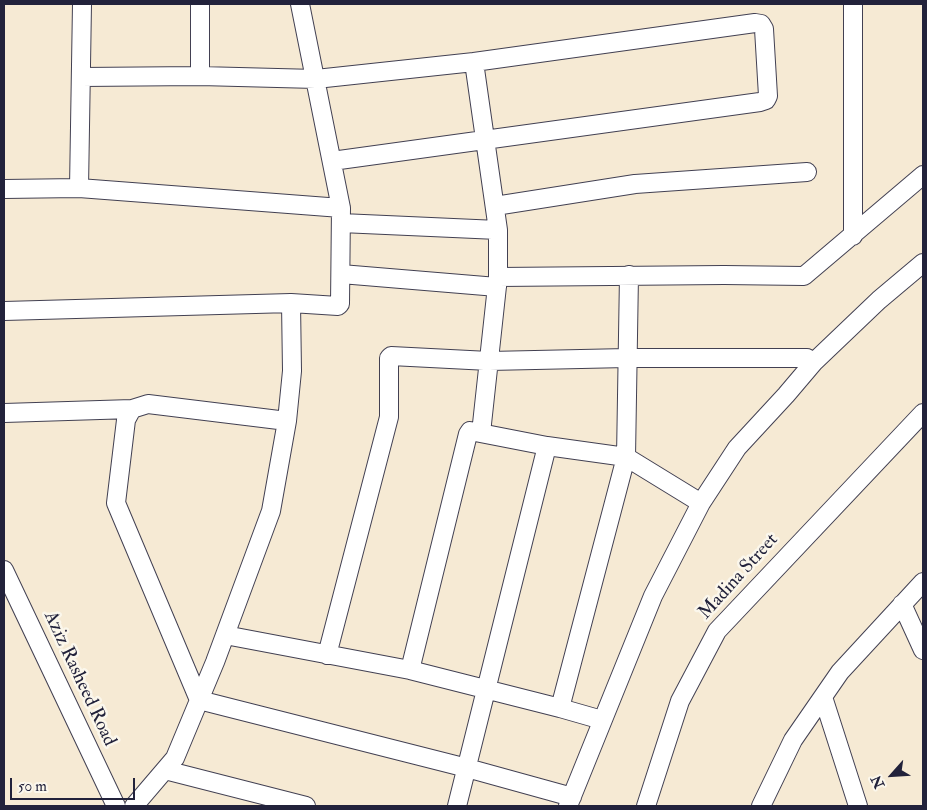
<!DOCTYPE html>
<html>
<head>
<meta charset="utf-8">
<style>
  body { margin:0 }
  #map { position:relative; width:927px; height:810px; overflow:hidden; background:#f6ead4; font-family:"IM FELL Double Pica",serif }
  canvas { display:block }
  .frame { position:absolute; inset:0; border:5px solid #22223b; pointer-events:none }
  .north { position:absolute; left:867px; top:750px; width:50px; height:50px; -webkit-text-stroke:4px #fbf7ec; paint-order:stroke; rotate:244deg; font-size:14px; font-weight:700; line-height:20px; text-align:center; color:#22223b }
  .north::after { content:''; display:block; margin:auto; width:18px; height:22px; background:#22223b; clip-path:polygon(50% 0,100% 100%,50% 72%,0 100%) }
  .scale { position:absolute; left:10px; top:778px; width:125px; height:22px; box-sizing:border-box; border:2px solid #22223b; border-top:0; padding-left:6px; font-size:15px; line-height:18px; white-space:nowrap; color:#22223b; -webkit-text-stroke:4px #fbf7ec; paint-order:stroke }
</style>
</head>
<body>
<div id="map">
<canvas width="927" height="810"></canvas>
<div class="frame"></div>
<div class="north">N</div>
<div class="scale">50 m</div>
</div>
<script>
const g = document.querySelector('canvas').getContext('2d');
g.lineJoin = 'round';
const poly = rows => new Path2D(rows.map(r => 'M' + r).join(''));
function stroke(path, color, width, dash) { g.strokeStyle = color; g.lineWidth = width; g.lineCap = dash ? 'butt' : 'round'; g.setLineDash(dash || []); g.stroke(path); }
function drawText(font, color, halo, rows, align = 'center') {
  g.font = font + ' "IM FELL Double Pica",serif'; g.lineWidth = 5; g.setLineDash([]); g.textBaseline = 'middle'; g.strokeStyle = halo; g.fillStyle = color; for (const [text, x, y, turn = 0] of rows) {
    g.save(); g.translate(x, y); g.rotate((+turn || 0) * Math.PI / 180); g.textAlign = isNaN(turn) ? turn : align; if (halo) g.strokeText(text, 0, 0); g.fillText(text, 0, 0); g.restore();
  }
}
const minor = poly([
  [853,4,853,236],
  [474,62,498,230,498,277,481,433],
  [200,76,200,4],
  [81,77,200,76,316,79,474,62,755,23,761,24,764,29,768,96,766,100,760,102,332,161],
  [79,188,82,4],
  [4,189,79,188,341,208],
  [495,206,635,184,807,172],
  [341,223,498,230],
  [341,274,497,287],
  [498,277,724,275,804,276,923,175],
  [4,311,291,303,338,306,340,304,341,208,300,4],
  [132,409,126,420,116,503,199,700,467,768,572,797],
  [4,413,132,409,148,404,287,421],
  [4,570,116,806],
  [902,604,923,650],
  [225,635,410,670,560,708,602,720],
  [327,655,389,417,389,358,391,356,489,361,627,358,807,358,814,362],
  [410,670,468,434,470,431,547,446,626,457,701,503],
  [823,697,858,806],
  [560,708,626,457,629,275],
  [165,770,306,806],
  [134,806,175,758,215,662,271,511,287,421,292,371,291,303],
  [457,806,547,446],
  [568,806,653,596,701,503,737,448,786,395,814,362,879,300,923,263],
  [646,806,680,701,717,631,923,413],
  [761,806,793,740,840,672,923,582]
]);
const streetNames = [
  ["Madina Street",739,577,-48],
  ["Aziz Rasheed Road",79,679,65]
];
stroke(minor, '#424052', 20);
stroke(minor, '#fff', 18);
drawText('19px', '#22223b', '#fbf7ec', streetNames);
</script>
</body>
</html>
